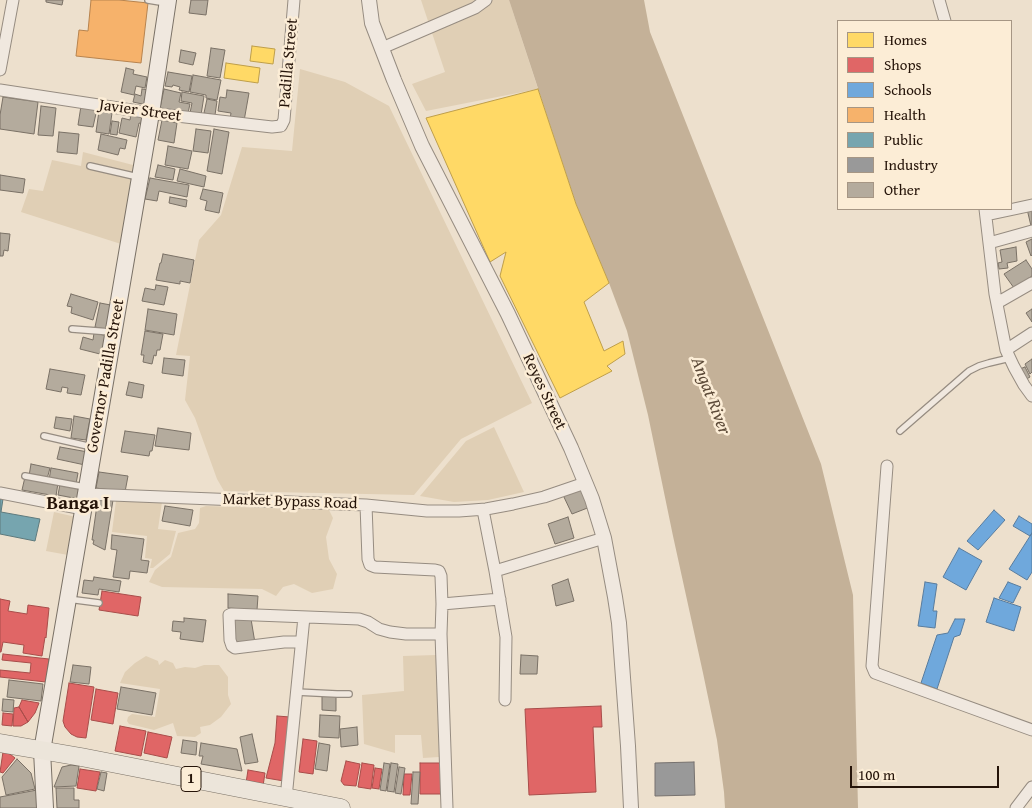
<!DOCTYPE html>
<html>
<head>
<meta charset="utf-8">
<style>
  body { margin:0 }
  #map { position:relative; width:1032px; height:808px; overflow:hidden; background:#ede0cd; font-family:"Gentium Book Plus",serif }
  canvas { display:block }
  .legend { position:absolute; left:837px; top:20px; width:175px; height:190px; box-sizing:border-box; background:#fcedd6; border:1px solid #a69684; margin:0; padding:6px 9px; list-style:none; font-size:15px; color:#251409 }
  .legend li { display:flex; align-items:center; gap:10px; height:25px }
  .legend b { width:25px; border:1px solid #a69684 }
  .scale { position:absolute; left:850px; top:766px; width:149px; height:22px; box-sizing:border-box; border:2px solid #251409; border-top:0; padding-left:6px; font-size:15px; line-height:18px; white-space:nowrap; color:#251409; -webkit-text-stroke:4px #fcedd6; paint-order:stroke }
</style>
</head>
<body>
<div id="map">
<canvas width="1032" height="808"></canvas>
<ul class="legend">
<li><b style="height:14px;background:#ffd966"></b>Homes</li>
<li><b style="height:14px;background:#e06666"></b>Shops</li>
<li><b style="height:14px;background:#6fa8dc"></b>Schools</li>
<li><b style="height:14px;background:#f6b26b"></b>Health</li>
<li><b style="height:14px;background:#76a5af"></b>Public</li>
<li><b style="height:14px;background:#999"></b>Industry</li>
<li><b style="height:14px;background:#b4ab9d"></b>Other</li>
</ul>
<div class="scale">100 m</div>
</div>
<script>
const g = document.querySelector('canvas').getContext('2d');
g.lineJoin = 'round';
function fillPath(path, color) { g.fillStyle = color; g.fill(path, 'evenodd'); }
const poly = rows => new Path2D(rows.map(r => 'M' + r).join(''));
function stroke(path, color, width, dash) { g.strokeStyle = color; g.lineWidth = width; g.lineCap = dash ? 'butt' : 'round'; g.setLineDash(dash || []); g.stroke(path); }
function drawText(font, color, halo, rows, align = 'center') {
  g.font = font + ' "Gentium Book Plus",serif'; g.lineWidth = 5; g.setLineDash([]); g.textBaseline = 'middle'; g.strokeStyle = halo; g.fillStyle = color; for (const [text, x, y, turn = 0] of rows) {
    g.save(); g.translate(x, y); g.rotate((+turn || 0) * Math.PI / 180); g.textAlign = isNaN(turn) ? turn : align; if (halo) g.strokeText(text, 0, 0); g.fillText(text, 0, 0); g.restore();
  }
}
const green = poly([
  [421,0,509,0,538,89,426,111,412,84,445,72],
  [300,69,345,82,389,106,532,403,461,439,414,495,224,491,217,479,195,418,185,400,190,356,176,355,199,240,221,215,242,147,292,151],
  [83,152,133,165,121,244,21,212,29,189,43,191,52,160,81,166],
  [494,427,524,492,488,500,454,502,420,496,466,441],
  [116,501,162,502,158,529,176,531,170,554,153,568,150,568,152,559,145,558,147,536,112,532],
  [206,506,329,510,333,518,326,537,329,559,337,574,333,589,312,593,294,584,283,587,276,596,262,589,162,587,149,582,155,570,171,557,178,533,195,529,199,523,200,508],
  [54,512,76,517,68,555,46,551],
  [436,655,439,757,423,758,421,735,395,735,395,753,364,744,362,695,404,691,403,656],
  [146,656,158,661,159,665,165,660,173,663,176,669,185,667,195,668,204,665,219,665,228,677,228,695,231,704,221,717,210,725,200,727,201,733,195,737,177,736,173,723,154,730,129,724,127,721,128,717,132,714,155,717,160,689,120,683,125,672,135,663]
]);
const water = poly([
  [509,0,644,0,650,32,821,464,853,595,858,808,725,808,724,792,717,740,703,673,673,536,648,415,627,331,609,283,576,204]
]);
const homes = poly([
  [252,46,275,49,273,64,250,61,252,46],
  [226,63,260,68,258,83,224,78,226,63],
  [538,89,576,204,609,283,584,302,604,351,623,341,625,354,607,366,612,371,560,398,500,276,506,252,490,262,426,118,538,89]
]);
const shops = poly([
  [102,591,141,597,138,616,99,610,102,591],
  [0,599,10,601,8,611,27,614,28,605,49,608,46,638,45,637,42,656,23,653,24,645,3,642,1,652,0,652,0,599],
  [3,654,49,659,46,682,0,677,0,670,30,673,31,663,2,660,3,654],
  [69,683,94,687,86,738,77,737,71,734,65,727,63,721,69,683],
  [96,689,118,693,113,724,91,720,96,689],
  [22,700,39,703,35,713,28,722,19,707,22,700],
  [601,706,602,727,593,727,596,792,529,795,525,709,601,706],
  [19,707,28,722,21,726,13,726,14,708,19,707],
  [3,713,13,714,12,726,2,725,3,713],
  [277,716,290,717,284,781,266,778,275,743,277,716],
  [120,726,146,731,141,756,115,751,120,726],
  [148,732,172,737,167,758,144,753,148,732],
  [303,739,317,741,313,774,299,772,303,739],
  [3,752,10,754,15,758,3,773,0,772,3,752],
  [346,761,360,764,356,786,344,785,341,781,346,761],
  [362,763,374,765,371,789,358,787,362,763],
  [420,763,442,763,441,794,420,794,420,763],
  [375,768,382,769,379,789,372,788,375,768],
  [80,769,100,772,96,791,77,788,80,769],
  [248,770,265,773,263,786,246,783,248,770],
  [404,774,412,774,410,795,403,795,404,774]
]);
const schools = poly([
  [994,510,1005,520,978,550,967,541,994,510],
  [1019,516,1032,524,1032,533,1030,536,1013,526,1019,516],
  [1032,533,1032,572,1027,580,1009,569,1032,533],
  [959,548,982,561,966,590,943,577,959,548],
  [925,582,937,584,933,611,937,611,935,628,918,626,925,582],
  [1008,582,1021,587,1013,603,999,598,1008,582],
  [994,598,1021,607,1014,631,986,622,994,598],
  [955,619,965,619,960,635,954,637,937,689,921,683,937,635,948,633,955,619]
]);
const health = poly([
  [91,0,119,0,148,3,141,63,76,56,79,30,88,31,91,0]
]);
const public = poly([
  [0,499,3,499,1,512,40,519,35,541,0,534,0,499]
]);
const industry = poly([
  [694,762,695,795,655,796,655,763,694,762]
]);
const building = poly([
  [46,0,63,0,62,5,46,2,46,0],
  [191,0,208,0,206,15,189,13,191,0],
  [211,48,225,50,220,78,207,76,211,48],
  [181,50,196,53,193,65,179,62,181,50],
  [126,68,134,70,133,74,147,77,145,88,136,86,134,95,121,92,126,68],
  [168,72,192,76,189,92,179,90,180,87,173,85,172,87,165,86,168,72],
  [193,75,221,80,217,100,206,98,206,95,190,92,193,75],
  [142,89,150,90,147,105,133,102,135,94,141,96,142,89],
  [164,89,181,93,179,102,190,104,188,113,160,108,164,89],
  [227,90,249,93,244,121,230,119,231,113,218,111,220,97,226,98,227,90],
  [182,92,204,96,201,115,190,113,192,103,181,101,182,92],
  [3,97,38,102,34,134,0,129,0,115,3,97],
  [207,99,217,101,215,115,204,113,207,99],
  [41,106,56,108,53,136,38,135,41,106],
  [81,106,97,109,93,127,78,125,81,106],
  [99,111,112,113,109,134,96,132,99,111],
  [131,114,144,116,143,124,139,123,136,137,119,133,122,118,130,120,131,114],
  [162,120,177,123,174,143,158,140,162,120],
  [112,121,119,122,117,135,110,134,112,121],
  [196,129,211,131,208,153,193,151,196,129],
  [214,129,229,132,222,174,207,171,214,129],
  [59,132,79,134,77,154,57,152,59,132],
  [101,134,127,140,125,149,120,148,118,155,98,150,101,134],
  [168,146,192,151,188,169,165,165,168,146],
  [158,165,175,169,173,180,155,177,158,165],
  [180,169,206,176,204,187,177,181,180,169],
  [0,175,25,179,23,193,0,190,0,175],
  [150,178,189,185,187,197,159,191,157,201,145,199,150,178],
  [203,189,223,193,219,213,205,210,207,201,200,199,203,189],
  [170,197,187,200,186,207,169,203,170,197],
  [1032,208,1032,226,1031,226,1027,209,1032,208],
  [0,233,10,234,8,251,4,250,3,256,0,256,0,233],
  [1032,239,1032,255,1031,256,1026,242,1032,239],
  [1016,247,1017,261,1007,263,1008,268,999,269,998,263,1002,262,1000,250,1016,247],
  [163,254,194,260,190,283,180,281,180,284,156,280,160,263,161,263,163,254],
  [1026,260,1032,269,1032,276,1014,288,1004,274,1026,260],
  [156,285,168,287,164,305,142,301,145,288,155,290,156,285],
  [71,294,98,302,93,320,71,313,72,307,67,306,71,294],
  [100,303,116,306,110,330,95,327,100,303],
  [148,309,177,314,174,335,145,330,148,309],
  [1032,309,1032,322,1026,313,1032,309],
  [145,331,163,334,160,350,157,350,156,356,154,355,152,364,143,362,144,355,141,355,145,331],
  [94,333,108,336,104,355,80,349,83,337,93,340,94,333],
  [164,358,185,360,183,376,162,373,164,358],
  [1032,359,1032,372,1030,374,1025,364,1032,359],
  [1025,367,1030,377,1023,381,1017,370,1025,367],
  [50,369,85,375,81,395,67,393,68,388,62,387,61,392,46,389,50,369],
  [129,382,144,385,142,398,126,395,129,382],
  [74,416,90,419,86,440,71,438,74,416],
  [56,417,72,419,70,431,54,428,56,417],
  [158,428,191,433,189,450,155,446,158,428],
  [125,431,155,435,152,451,150,451,149,456,121,452,125,431],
  [60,447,88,452,85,465,57,459,60,447],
  [31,464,50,468,47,479,29,476,31,464],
  [51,468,78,473,76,484,49,480,51,468],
  [99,472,128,476,125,492,96,488,99,472],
  [25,477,58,483,56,496,22,490,25,477],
  [60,484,81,488,79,499,58,495,60,484],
  [583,487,590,507,572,514,563,495,583,487],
  [98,498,113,500,105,550,93,544,94,540,92,540,98,498],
  [165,506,193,510,190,526,162,521,165,506],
  [568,517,574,538,555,544,548,524,568,517],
  [112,535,144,539,141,560,149,561,147,573,130,571,129,579,113,577,117,550,111,549,112,535],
  [94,577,121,581,119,592,99,589,98,595,82,593,84,580,93,581,94,577],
  [568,579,574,601,556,606,552,585,568,579],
  [228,594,258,596,257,610,228,608,228,594],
  [184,618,206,620,203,642,180,639,181,632,172,631,173,621,184,622,184,618],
  [232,618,251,619,255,643,235,646,232,618],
  [521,655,538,656,537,674,520,674,521,655],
  [73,665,91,667,89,684,70,682,73,665],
  [9,680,43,684,41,701,7,697,9,680],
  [121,687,156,693,152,715,117,709,121,687],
  [322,695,336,696,336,711,322,710,322,695],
  [3,699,14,700,13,712,2,711,3,699],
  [320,715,340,716,339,738,319,737,320,715],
  [357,727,358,745,341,747,340,729,357,727],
  [252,734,258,762,245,764,240,737,252,734],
  [183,740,197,742,196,755,181,753,183,740],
  [201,743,237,749,242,771,201,764,203,756,199,756,201,743],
  [319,743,330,745,327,771,315,769,319,743],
  [17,759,31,773,35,789,6,795,2,777,17,759],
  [384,763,390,764,386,791,380,790,384,763],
  [391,763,398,764,394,792,387,791,391,763],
  [71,765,79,766,76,786,54,787,62,767,71,765],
  [399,767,405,768,401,794,395,793,399,767],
  [101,772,107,773,104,791,97,789,101,772],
  [413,772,420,772,418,804,411,804,413,772],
  [56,788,74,788,74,800,79,800,79,808,57,808,56,788],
  [37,790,39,808,0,808,0,797,37,790]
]);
const service = poly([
  [148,0,166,3],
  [90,166,138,177],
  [72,329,111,332],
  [900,431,969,371,979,366,989,363,1010,358],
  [44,436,92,447],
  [25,476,85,487],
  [68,599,99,603],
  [296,692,337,694,349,694]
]);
const minor = poly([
  [939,0,945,21],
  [382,48,475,8,486,0],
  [0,70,13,0],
  [0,90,151,113,272,127,281,126,284,120,294,0],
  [985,209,995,294,1006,350,1014,367,1024,385,1032,396],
  [986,215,1032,205],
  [989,243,1032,231],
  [997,303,1032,283],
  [1006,350,1032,333],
  [887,466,872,666,875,673,1032,730],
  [0,493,83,509],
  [86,494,366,505,427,511,459,511,486,509,513,504,544,497,585,483],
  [366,505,368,559,370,565,375,567,435,570,439,571,441,576,442,604,441,634,447,808],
  [483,510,495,571,506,637,505,700],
  [495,571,604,538],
  [442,604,500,599],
  [301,642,284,642,235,648,232,646,230,640,229,615,231,614,359,619,368,622,379,629,390,632,406,634,441,634],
  [286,798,304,617],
  [1016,808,1032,787]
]);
const tertiary = poly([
  [369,0,372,23,394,80,422,146,508,314,571,448,592,499,604,538,615,597,619,623,628,746,631,808]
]);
const secondary = poly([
  [45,808,42,751,151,113,168,0]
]);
const primary = poly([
  [0,743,81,757,341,808]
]);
const shields = [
  [191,779,20]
];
const shieldNames = [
  ["1",191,779]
];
const streetNames = [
  ["Padilla Street",289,63,-85],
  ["Javier Street",140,111,8],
  ["Governor Padilla Street",106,376,-80],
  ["Reyes Street",544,392,65],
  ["Market Bypass Road",290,502,2]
];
const waterNames = [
  ["Angat River",710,396,69]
];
const quarterNames = [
  ["Banga Ⅰ",78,504]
];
fillPath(green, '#e0cfb5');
fillPath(water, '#c4b198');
fillPath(homes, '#ffd966');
stroke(homes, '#be9e4a', 1);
fillPath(shops, '#e06666');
stroke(shops, '#a84d4a', 1);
fillPath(schools, '#6fa8dc');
stroke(schools, '#597c9d', 1);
fillPath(health, '#f6b26b');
stroke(health, '#b7834e', 1);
fillPath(public, '#76a5af');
stroke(public, '#5e7a7d', 1);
fillPath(industry, '#999');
stroke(industry, '#76716e', 1);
fillPath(building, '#b4ab9d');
stroke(building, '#7a7166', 1);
stroke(service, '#968c81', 8);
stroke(minor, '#968c81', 13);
stroke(tertiary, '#968c81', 16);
stroke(secondary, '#7a7166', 18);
stroke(primary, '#7a7166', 19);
stroke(service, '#f0e8df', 5.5);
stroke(minor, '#f0e8df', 11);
stroke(tertiary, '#f0e8df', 14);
stroke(secondary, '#f0e8df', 16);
stroke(primary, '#ece5da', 18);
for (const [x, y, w] of shields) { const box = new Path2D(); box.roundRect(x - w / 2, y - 12.5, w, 25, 4); g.fillStyle = '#fcedd6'; g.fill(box); stroke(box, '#251409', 1); }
drawText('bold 15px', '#251409', null, shieldNames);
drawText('16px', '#251409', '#fcedd6', streetNames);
drawText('italic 18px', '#5d4b39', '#fcedd6', waterNames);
drawText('bold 19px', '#251409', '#fcedd6', quarterNames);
</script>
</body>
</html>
